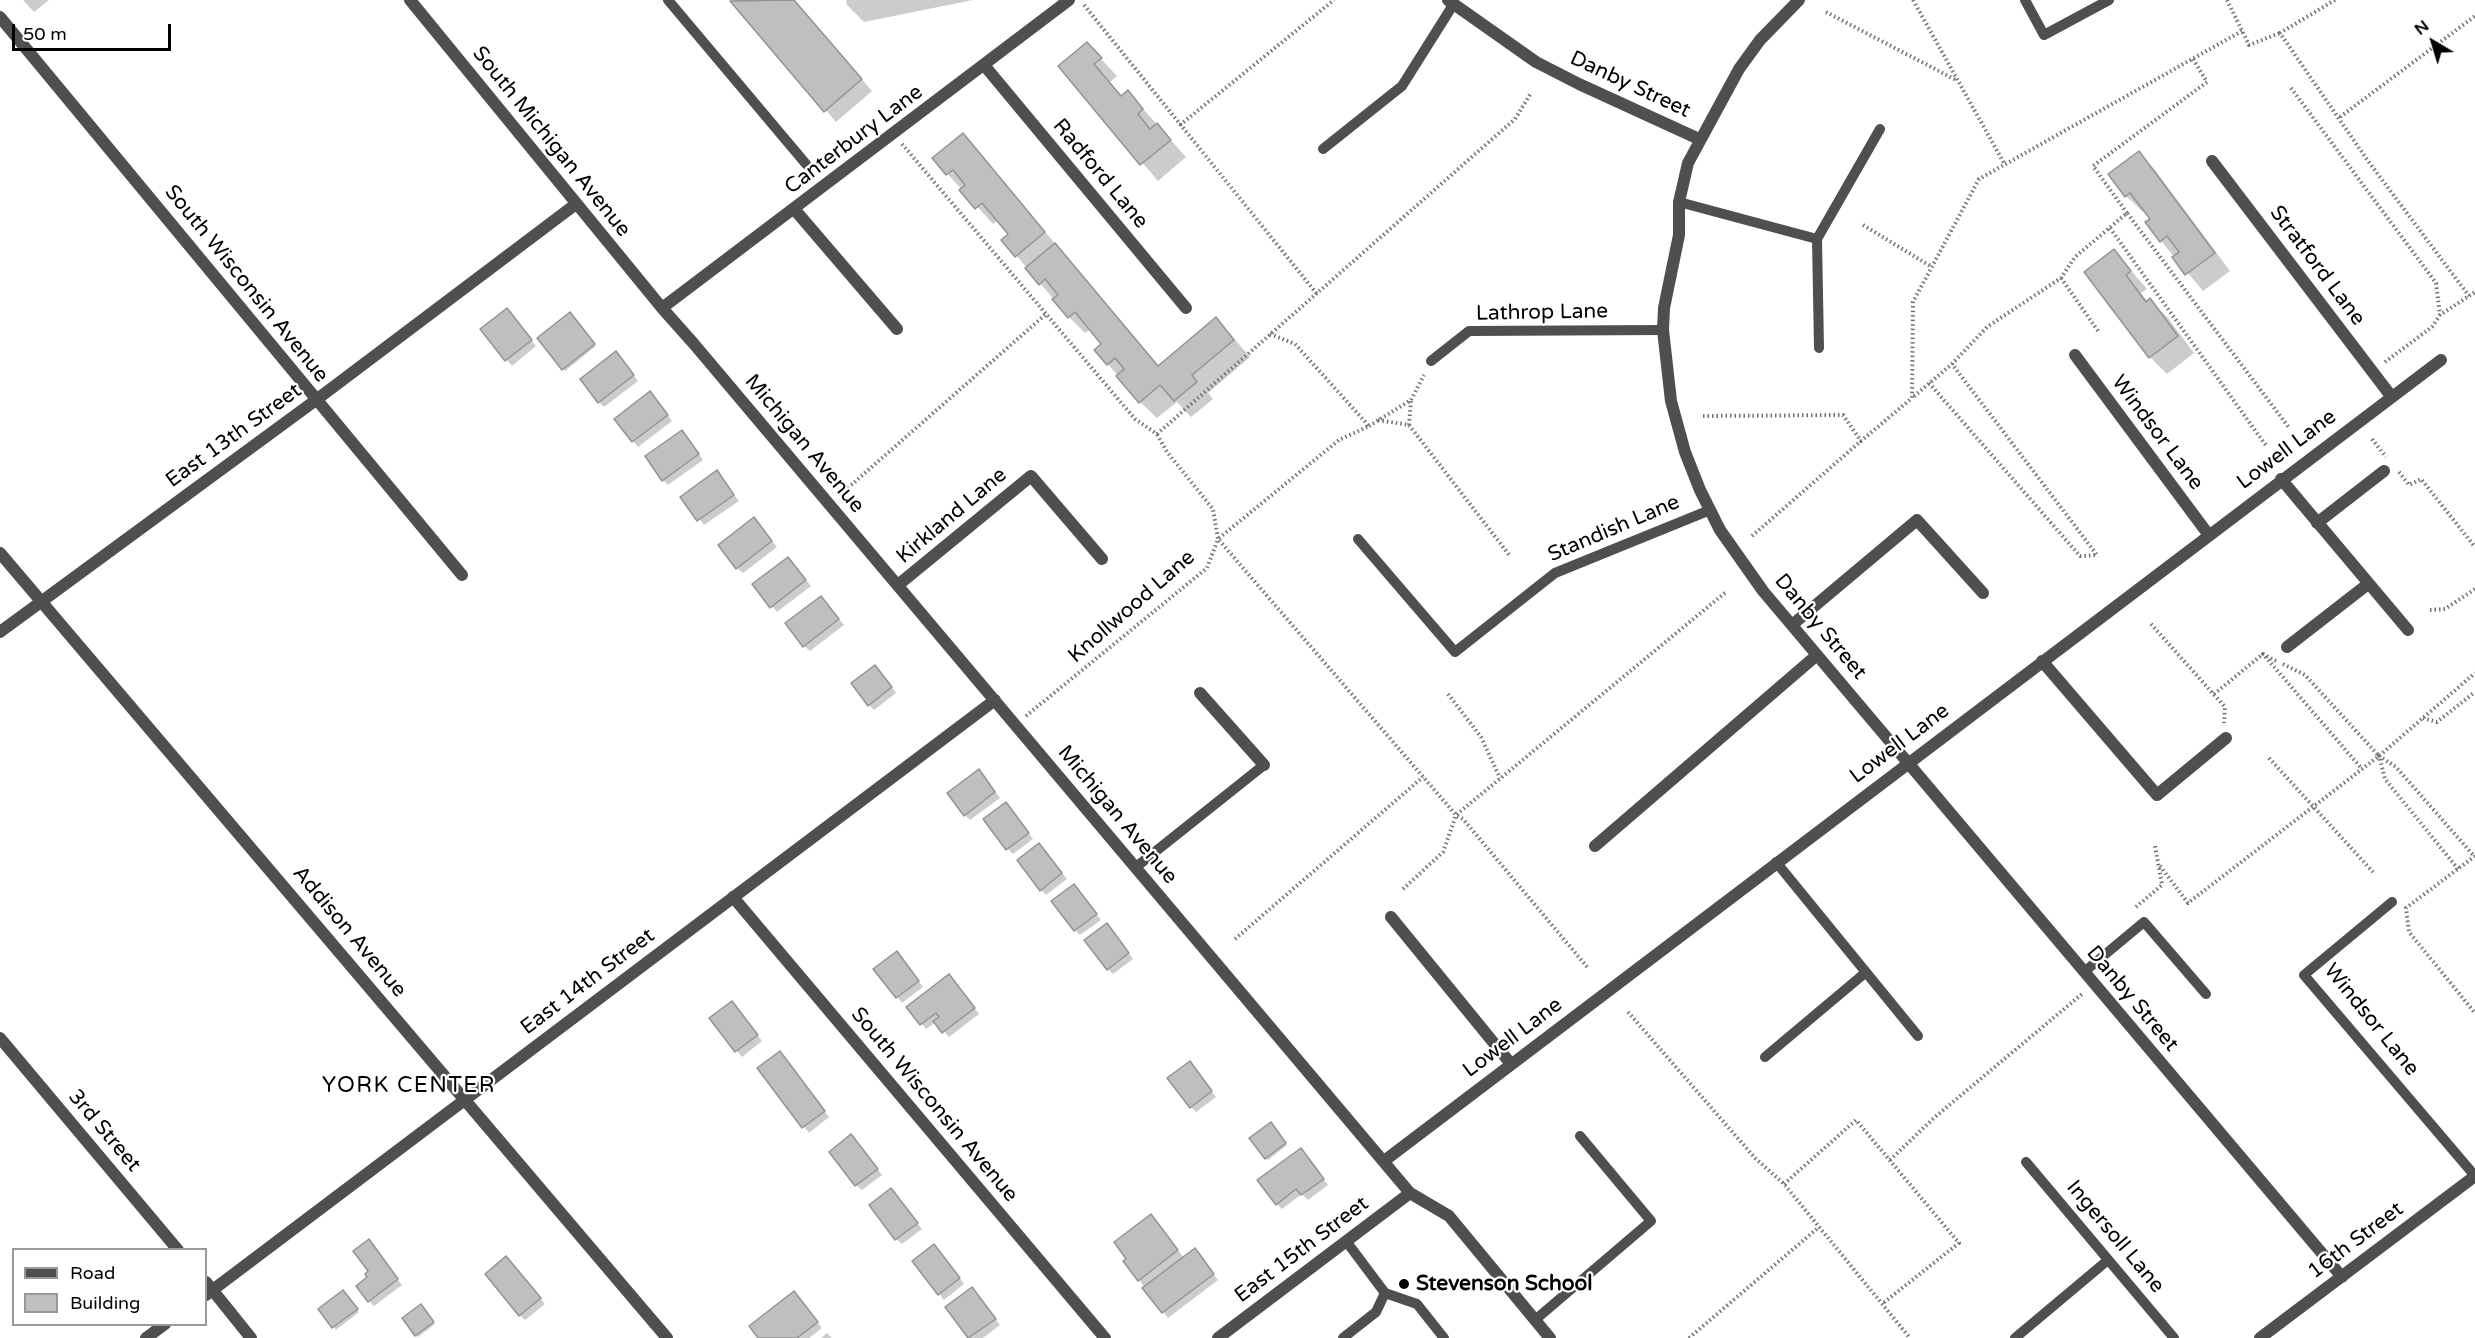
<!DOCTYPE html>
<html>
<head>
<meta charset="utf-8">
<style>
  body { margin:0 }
  #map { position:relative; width:2475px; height:1338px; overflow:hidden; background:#fff; font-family:"Varela Round",sans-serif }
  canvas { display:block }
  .legend { position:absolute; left:12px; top:1248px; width:195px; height:78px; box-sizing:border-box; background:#fff; border:2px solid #999; margin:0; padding:8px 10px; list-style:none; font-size:18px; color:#000 }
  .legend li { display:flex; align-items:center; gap:12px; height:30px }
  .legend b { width:30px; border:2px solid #999 }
  .north { position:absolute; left:2403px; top:12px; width:60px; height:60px; -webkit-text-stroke:4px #fff; paint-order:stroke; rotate:322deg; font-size:16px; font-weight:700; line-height:24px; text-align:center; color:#000 }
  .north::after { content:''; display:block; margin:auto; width:21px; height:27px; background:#000; clip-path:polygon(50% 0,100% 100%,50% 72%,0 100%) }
  .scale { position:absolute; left:12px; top:24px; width:159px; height:27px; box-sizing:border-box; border:3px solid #000; border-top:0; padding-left:8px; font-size:18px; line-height:21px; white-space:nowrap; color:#000; -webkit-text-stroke:4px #fff; paint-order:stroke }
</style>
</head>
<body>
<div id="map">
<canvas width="2475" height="1338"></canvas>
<ul class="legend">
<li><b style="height:8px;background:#4f4f4f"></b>Road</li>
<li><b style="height:16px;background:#bfbfbf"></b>Building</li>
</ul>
<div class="north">N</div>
<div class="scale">50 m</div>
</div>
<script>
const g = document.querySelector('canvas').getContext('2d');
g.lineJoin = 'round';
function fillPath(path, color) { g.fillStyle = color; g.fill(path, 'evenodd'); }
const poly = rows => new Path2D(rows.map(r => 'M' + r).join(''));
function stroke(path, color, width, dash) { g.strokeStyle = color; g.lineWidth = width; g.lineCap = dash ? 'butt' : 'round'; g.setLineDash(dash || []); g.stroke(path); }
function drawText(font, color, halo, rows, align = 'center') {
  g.font = font + ' "Varela Round",sans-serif'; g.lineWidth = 4.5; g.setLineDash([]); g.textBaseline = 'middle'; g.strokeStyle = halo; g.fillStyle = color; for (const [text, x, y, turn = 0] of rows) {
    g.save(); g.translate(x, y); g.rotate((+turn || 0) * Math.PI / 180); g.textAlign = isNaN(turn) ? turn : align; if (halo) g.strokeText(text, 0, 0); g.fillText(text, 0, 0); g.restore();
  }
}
const shadow = poly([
  [23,0,49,0,34,12],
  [733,0,794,0,872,91,836,122],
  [846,0,973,0,864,22,847,5],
  [1087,44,1117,76,1110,82,1122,97,1128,92,1186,157,1158,181,1060,66],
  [963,135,1159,366,1215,319,1232,336,1250,357,1208,393,1213,399,1191,417,1177,402,1157,418,1140,402,1096,350,1104,344,1091,329,1085,333,1069,317,1003,240,1011,234,998,220,993,224,934,159],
  [2139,153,2155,170,2230,271,2203,291,2161,241,2145,210,2143,212,2126,196],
  [2114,251,2147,289,2141,293,2148,302,2150,300,2167,317,2194,353,2167,374,2150,357],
  [512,315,536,346,512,366,482,330],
  [572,317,596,346,565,371,563,369],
  [621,359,638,381,604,407,599,402],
  [655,398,672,421,638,447,616,419],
  [687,437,703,460,668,485,663,480],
  [717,472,739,501,704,525,682,497],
  [759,525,777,547,743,573,737,568],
  [788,559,811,586,777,612,754,584],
  [821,597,844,625,810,651,804,646],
  [880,672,896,693,874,710,869,705],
  [984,776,1000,798,970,820,965,815],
  [1011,810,1033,839,1013,854,1008,849],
  [1045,850,1067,879,1046,895,1041,890],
  [1079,891,1101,920,1080,935,1075,930],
  [1112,930,1133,959,1113,974,1108,969],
  [902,958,923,987,902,1003,876,969],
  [954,981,979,1014,949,1037,936,1022,926,1029,908,1007],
  [737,1008,762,1041,742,1057,711,1018],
  [785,1058,829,1117,809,1133,759,1068],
  [1195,1068,1216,1097,1196,1112,1191,1107],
  [1273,1126,1287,1145,1268,1160,1266,1158],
  [857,1142,882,1175,862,1190,856,1185],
  [1306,1155,1328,1185,1308,1200,1302,1194,1282,1209,1277,1204],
  [896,1196,922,1229,902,1244,896,1239],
  [1156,1221,1184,1258,1200,1256,1218,1280,1168,1318,1139,1280],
  [374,1247,402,1285,374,1306,369,1301],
  [939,1251,964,1284,944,1300,939,1294],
  [512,1263,545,1304,525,1320,520,1315],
  [345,1294,359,1312,336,1330,320,1309],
  [977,1295,1000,1325,983,1338,970,1338,947,1308],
  [799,1299,822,1328,809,1338,760,1338],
  [423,1308,435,1324,418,1337,416,1335],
  [827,1333,832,1338,821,1338]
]);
const building = poly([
  [794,0,862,79,824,112,730,1,794,0],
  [1087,42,1102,58,1094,64,1121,96,1128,90,1143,109,1138,114,1150,129,1157,123,1171,140,1140,165,1058,66,1087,42],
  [963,133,1045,232,1015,257,1001,240,1008,234,982,203,975,209,959,190,965,185,953,170,946,175,932,158,963,133],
  [2139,151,2215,253,2185,275,2172,257,2179,252,2167,236,2160,242,2145,222,2150,219,2130,193,2125,197,2108,174,2139,151],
  [1055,243,1158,366,1216,317,1234,340,1192,375,1197,382,1174,401,1160,385,1139,403,1116,376,1124,369,1115,358,1107,365,1094,350,1101,344,1075,312,1068,318,1052,299,1058,295,1045,279,1039,285,1025,268,1055,243],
  [2114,249,2131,271,2126,275,2146,302,2150,298,2178,336,2149,358,2084,272,2114,249],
  [507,308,532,340,505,361,480,329,507,308],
  [570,312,595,344,562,370,537,338,570,312],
  [616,351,634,375,598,403,580,379,616,351],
  [650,391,668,415,632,442,614,419,650,391],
  [682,430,699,454,662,481,645,456,682,430],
  [717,470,734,495,697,521,680,497,717,470],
  [754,517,772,541,736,569,718,545,754,517],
  [788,557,806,580,770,608,752,584,788,557],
  [821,596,839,619,803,647,785,623,821,596],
  [875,665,892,687,868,706,851,683,875,665],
  [979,769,995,792,964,816,947,793,979,769],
  [1006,802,1029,833,1006,850,983,819,1006,802],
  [1039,843,1062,873,1040,891,1017,860,1039,843],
  [1074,884,1097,914,1074,931,1051,901,1074,884],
  [1107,923,1129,953,1107,970,1084,940,1107,923],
  [897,951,919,981,896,998,873,969,897,951],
  [949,974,975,1008,942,1033,933,1021,939,1017,936,1013,920,1025,906,1007,949,974],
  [732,1001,758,1035,735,1052,709,1018,732,1001],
  [780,1051,825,1111,802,1128,757,1068,780,1051],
  [1190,1061,1212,1091,1190,1108,1167,1078,1190,1061],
  [1271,1122,1286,1143,1265,1159,1249,1138,1271,1122],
  [851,1134,878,1169,855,1186,829,1152,851,1134],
  [1301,1148,1324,1179,1301,1195,1296,1189,1276,1205,1257,1180,1301,1148],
  [891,1188,918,1223,895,1240,869,1205,891,1188],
  [1151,1214,1178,1250,1138,1281,1123,1261,1126,1259,1114,1242,1151,1214],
  [369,1239,398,1279,368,1302,356,1286,367,1277,365,1274,368,1271,353,1251,369,1239],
  [934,1244,960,1278,938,1295,912,1261,934,1244],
  [1195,1248,1214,1274,1162,1313,1142,1288,1195,1248],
  [506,1256,541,1298,519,1316,485,1274,506,1256],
  [972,1287,996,1319,968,1338,945,1307,972,1287],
  [343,1290,358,1309,332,1328,318,1309,343,1290],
  [794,1291,818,1322,797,1338,758,1338,749,1326,794,1291],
  [421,1304,434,1322,415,1336,402,1318,421,1304]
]);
const path = poly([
  [1913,0,2005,165],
  [2227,0,2249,45,2280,33],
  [2335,0,2280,33,2368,161,2469,296],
  [1084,5,1317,294],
  [1826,12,1956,80],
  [2242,31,1979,179,1913,302,1912,398,1952,364,1987,327,2061,278,2075,257,2127,213,2290,429],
  [2291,88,2436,283,2440,315],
  [2340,117,2475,16],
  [1180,125,1334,0],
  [902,144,1135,419,1157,434,1515,119,1531,93],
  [2127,213,2093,166,2207,82,2193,59],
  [1863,225,1932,267],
  [2110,228,2267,447],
  [2061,278,2098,331],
  [1270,334,1295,344,1369,426,1339,440,1218,539,1456,815,1463,819,1588,968],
  [2385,362,2432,327,2440,315,2475,292],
  [1929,383,2080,556,2097,555,1952,364],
  [1703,416,1843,415,1861,441,1912,398],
  [1378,420,1409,425,1510,556],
  [1409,425,1411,401],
  [1369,426,1411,400,1424,375],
  [2372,439,2386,457],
  [2399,472,2409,485,2421,479,2475,547],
  [841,494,1046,314],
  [1752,536,1861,441],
  [2430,610,2445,609,2475,589],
  [2151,624,2225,707,2224,723],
  [2276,661,2263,654,2362,769],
  [2283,664,2305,675,2379,756],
  [1448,694,1481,737,1500,778],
  [2214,694,2263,654],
  [1026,716,1207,568,1218,539,1213,509,1167,452,1157,434],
  [2423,718,2437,722,2475,692],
  [2269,758,2373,872],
  [2475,856,2406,908,2409,932,2475,1013],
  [2160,866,2188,903,2379,756,2475,673],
  [2458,869,2385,779,2379,756,2396,767,2474,856],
  [1403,889,1443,852,1456,815,1726,592],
  [2136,907,2162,885,2155,846],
  [1235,939,1423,777],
  [1628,1012,1755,1158,1784,1184,1910,1338],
  [1890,1160,1935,1117,2082,994],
  [1784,1184,1856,1120,1959,1243,1882,1304],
  [1689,1338,1819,1227]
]);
const service = poly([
  [668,0,806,164],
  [2025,0,2044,35,2109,0],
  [1323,149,1402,86,1453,5],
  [1679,202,1817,239],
  [1819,348,1817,239,1880,129],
  [1431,361,1469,331,1663,330],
  [1358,539,1455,652,1555,573,1710,510],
  [1776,862,1918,1036],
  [1136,867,1264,765],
  [2392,902,2304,975,2475,1176],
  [2084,972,2144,922,2206,994],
  [1765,1057,1865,973],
  [2026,1162,2174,1338],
  [1346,1241,1385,1293,1417,1304,1444,1338],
  [1535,1320,1651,1221,1580,1136],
  [1343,1338,1376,1312,1385,1293],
  [2015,1338,2108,1260]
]);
const minor = poly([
  [410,0,662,308,694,344,1410,1193,1449,1216,1550,1338],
  [1448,0,1536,62,1579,84,1699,139],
  [1799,0,1760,40,1739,69,1688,163,1679,202,1679,235,1664,308,1663,330,1671,401,1685,452,1700,490,1720,530,1763,591,2342,1277],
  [0,17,462,575],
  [984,65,1186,308],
  [2212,161,2391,396],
  [795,210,897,329],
  [662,308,1069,0],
  [2075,355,2208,534],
  [2281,479,2408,630],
  [2317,523,2384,471],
  [0,553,667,1338],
  [898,585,1031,476,1102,559],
  [1792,625,1917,520,1983,593],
  [0,632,316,400,576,204],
  [2287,647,2368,584],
  [2042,661,2157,795,2226,738],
  [1200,693,1264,765],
  [1595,846,1817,655],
  [733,897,1105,1338],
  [1391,917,1511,1064],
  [0,1038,178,1250],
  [1384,1161,2441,360],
  [206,1282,251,1338],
  [206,1295,995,700],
  [146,1338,165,1324],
  [1218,1338,1410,1193],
  [2260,1338,2475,1176]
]);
const markers = [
  [1404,1284,6,"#000"]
];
const streetNames = [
  ["Danby Street",1630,85,25],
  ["Canterbury Lane",854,140,-37],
  ["South Michigan Avenue",551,142,51],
  ["Radford Lane",1100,174,50],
  ["Stratford Lane",2317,266,53],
  ["South Wisconsin Avenue",246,284,51],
  ["Lathrop Lane",1542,313,-1],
  ["Windsor Lane",2157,433,53],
  ["East 13th Street",234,436,-36],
  ["Michigan Avenue",804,444,50],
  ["Lowell Lane",2287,450,-37],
  ["Kirkland Lane",952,516,-40],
  ["Standish Lane",1614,529,-23],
  ["Knollwood Lane",1132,607,-41],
  ["Danby Street",1820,627,50],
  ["Lowell Lane",1900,744,-37],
  ["Michigan Avenue",1117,815,50],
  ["Addison Avenue",349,932,50],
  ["East 14th Street",588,982,-37],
  ["Danby Street",2132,999,50],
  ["Windsor Lane",2371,1020,51],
  ["Lowell Lane",1513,1038,-37],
  ["South Wisconsin Avenue",934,1105,50],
  ["3rd Street",104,1131,50],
  ["Ingersoll Lane",2115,1237,50],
  ["16th Street",2356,1241,-37],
  ["East 15th Street",1302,1250,-37]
];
const poiNames = [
  ["Stevenson School",1416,1284]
];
const neighbourhoodNames = [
  ["YORK CENTER",409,1086]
];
fillPath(shadow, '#0003');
fillPath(building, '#bfbfbf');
stroke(building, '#939393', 1.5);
stroke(path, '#717171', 4, [1.5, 3]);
stroke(service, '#4f4f4f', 10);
stroke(minor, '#4f4f4f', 12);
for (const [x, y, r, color] of markers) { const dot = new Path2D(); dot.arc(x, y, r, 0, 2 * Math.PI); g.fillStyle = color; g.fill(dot); stroke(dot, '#fff', 2); }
drawText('21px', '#000', '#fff', streetNames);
drawText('bold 21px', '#000', '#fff', poiNames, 'left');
g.letterSpacing = '1.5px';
drawText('22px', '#000', '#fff', neighbourhoodNames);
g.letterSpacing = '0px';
</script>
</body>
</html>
